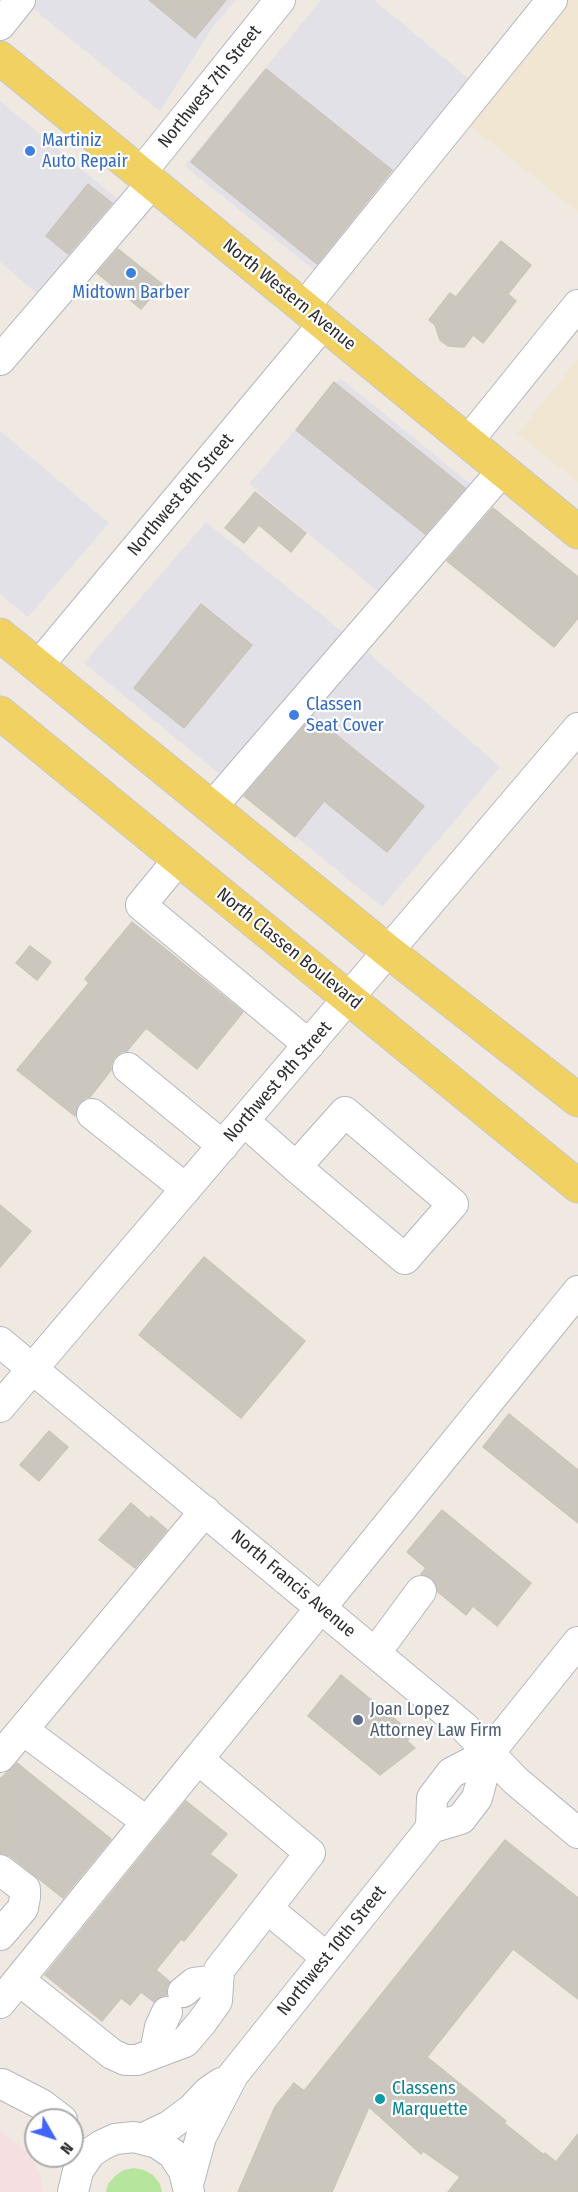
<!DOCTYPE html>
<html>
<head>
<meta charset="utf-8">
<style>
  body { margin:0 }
  #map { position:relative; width:578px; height:2192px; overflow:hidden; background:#efe9e1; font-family:"Fira Sans Condensed",sans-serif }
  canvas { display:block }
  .north { position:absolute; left:24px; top:2108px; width:60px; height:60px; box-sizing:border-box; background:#fff; border:2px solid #ababab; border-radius:50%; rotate:129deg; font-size:16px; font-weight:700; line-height:24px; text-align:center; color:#2e2e2e }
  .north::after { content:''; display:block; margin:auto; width:21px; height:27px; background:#4264fb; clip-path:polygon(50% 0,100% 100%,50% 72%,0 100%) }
</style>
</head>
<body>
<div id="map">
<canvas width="578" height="2192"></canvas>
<div class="north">N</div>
</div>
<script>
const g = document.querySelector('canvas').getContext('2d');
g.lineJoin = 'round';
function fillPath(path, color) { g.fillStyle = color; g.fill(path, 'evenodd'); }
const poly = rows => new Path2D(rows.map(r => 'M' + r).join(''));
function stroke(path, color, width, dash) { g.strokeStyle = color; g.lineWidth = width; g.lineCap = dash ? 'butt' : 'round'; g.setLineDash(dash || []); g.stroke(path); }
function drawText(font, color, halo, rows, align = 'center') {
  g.font = font + ' "Fira Sans Condensed",sans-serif'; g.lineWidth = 4.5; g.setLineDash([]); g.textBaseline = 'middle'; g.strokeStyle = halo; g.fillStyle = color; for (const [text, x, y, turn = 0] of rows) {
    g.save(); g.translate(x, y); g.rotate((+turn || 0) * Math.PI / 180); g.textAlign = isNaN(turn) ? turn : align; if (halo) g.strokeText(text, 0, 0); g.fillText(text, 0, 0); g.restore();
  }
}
const industrial = poly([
  [22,0,236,0,212,28,160,111],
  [321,0,374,0,474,83,319,274,185,166],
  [0,101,120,201,40,296,0,262],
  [340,378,473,486,381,594,249,484],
  [0,431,109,523,28,617,0,594],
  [206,522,364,649,500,767,382,907,84,663]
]);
const education = poly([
  [558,0,578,0,578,212,460,118],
  [578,359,578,482,517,434]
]);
const medical = poly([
  [0,2131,28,2153,41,2176,43,2192,0,2192]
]);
const green = poly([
  [134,2168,144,2170,153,2175,160,2184,162,2192,106,2192,108,2184,115,2176,124,2170]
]);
const building = poly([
  [149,0,226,0,195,38,149,0],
  [266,69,392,170,317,264,191,162,266,69],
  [88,184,112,203,68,254,46,236,88,184],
  [501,241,531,265,508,294,516,301,483,343,473,335,464,347,448,346,440,340,435,325,429,320,450,293,456,297,501,241],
  [118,249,162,284,141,309,97,273,118,249],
  [334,382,465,488,425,534,296,430,334,382],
  [255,492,306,533,291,552,259,525,244,543,225,528,255,492],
  [493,508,578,577,578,618,554,647,447,561,493,508],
  [201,604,252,645,184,728,134,688,201,604],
  [313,716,424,806,387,852,324,801,295,837,244,796,313,716],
  [132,922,243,1012,197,1069,146,1028,127,1051,121,1052,114,1058,111,1065,111,1070,90,1097,85,1098,78,1104,75,1116,17,1070,89,983,85,979,132,922],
  [30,946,51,962,37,980,16,963,30,946],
  [0,1205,31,1231,0,1267,0,1205],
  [204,1257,305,1341,241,1418,139,1335,204,1257],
  [509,1414,578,1470,578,1523,483,1447,509,1414],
  [49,1431,68,1447,39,1481,20,1465,49,1431],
  [131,1503,149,1519,151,1516,167,1530,135,1568,99,1540,131,1503],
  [442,1510,531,1583,497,1626,473,1606,466,1615,438,1592,436,1584,432,1578,421,1574,426,1568,407,1552,442,1510],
  [341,1675,413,1734,407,1741,415,1748,380,1775,308,1716,341,1675],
  [17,1763,111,1839,63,1898,10,1856,0,1853,0,1779,17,1763],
  [186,1801,227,1834,210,1854,237,1875,184,1941,181,1939,156,1970,170,1982,167,1986,166,1995,158,1998,154,2002,141,1992,130,2005,121,1998,102,2021,45,1975,186,1801],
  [505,1840,578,1898,578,1999,513,1949,427,2057,506,2121,504,2123,544,2155,545,2153,556,2162,578,2134,578,2192,448,2192,460,2177,423,2151,421,2154,369,2107,332,2192,238,2192,275,2107,294,2083,304,2091,505,1840]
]);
const minor = poly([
  [0,25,20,0],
  [140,174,280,0],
  [304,307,552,0],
  [0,360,152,183],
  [468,441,578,305],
  [38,666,324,323],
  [212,807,503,470],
  [179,859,141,905,309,1045],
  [128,1068,223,1146],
  [92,1114,186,1189],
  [244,1121,296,1167,405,1259,453,1204,345,1112,296,1167],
  [0,1342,463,1726,516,1781,578,1833],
  [0,1407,578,728],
  [376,1652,421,1591],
  [23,1730,147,1822],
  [0,1757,205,1511],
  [431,1828,432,1798,451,1773,489,1753,578,1642],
  [0,1870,25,1889,25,1897,23,1908,0,1935],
  [268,1909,327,1958],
  [19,1980,112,2054,125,2060,137,2060,185,2042,202,2022,217,2001,219,1970,310,1853,198,1759],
  [183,1992,194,1983,218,1980],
  [0,2003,578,1291],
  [155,2052,160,2027,167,2012],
  [2,2084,41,2104,62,2120],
  [144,2138,169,2126,192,2109,208,2092,221,2083],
  [188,2184,201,2137,233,2075,431,1828,461,1819,477,1798,489,1753],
  [73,2192,78,2171,90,2153,102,2145,115,2139,134,2137,157,2143,173,2154,184,2171,189,2192]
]);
const major = poly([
  [0,58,578,532],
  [0,635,389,952,578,1100],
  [0,713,578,1186]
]);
const markers = [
  [30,151,6,"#3f7fe0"],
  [131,273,6,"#3f7fe0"],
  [294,715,6,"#3f7fe0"],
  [358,1720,6,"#5c6f8a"],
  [380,2099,6,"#0f9aa8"]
];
const streetNames = [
  ["Northwest 7th Street",210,87,-51],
  ["North Western Avenue",289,295,39],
  ["Northwest 8th Street",181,495,-50],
  ["North Classen Boulevard",289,949,39],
  ["Northwest 9th Street",278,1082,-49],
  ["North Francis Avenue",293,1584,40],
  ["Northwest 10th Street",332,1951,-51]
];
const shopNames = [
  ["Martiniz",42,141],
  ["Auto Repair",42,162],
  ["Midtown Barber",131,293,"center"],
  ["Classen",306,705],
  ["Seat Cover",306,726]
];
const serviceNames = [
  ["Joan Lopez",370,1710],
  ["Attorney Law Firm",370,1731]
];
const cultureNames = [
  ["Classens",392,2089],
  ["Marquette",392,2110]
];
fillPath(industrial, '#e3e1e8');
fillPath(education, '#f0e6d1');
fillPath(medical, '#f5dfe0');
fillPath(green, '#b6e59e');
fillPath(building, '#cbc7bf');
stroke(building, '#cbc5ba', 1.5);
stroke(minor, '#b4b7c1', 32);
stroke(major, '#c9c9c9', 35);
stroke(minor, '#fff', 30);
stroke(major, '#f2d163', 33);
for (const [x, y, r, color] of markers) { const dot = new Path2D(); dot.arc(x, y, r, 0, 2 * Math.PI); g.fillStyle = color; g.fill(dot); stroke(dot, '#fff', 2); }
drawText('18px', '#2e2e2e', '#fff', streetNames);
drawText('18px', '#366cbe', '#fff', shopNames, 'left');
drawText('18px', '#4e5e75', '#fff', serviceNames, 'left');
drawText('18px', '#0d838f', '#fff', cultureNames, 'left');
</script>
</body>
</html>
